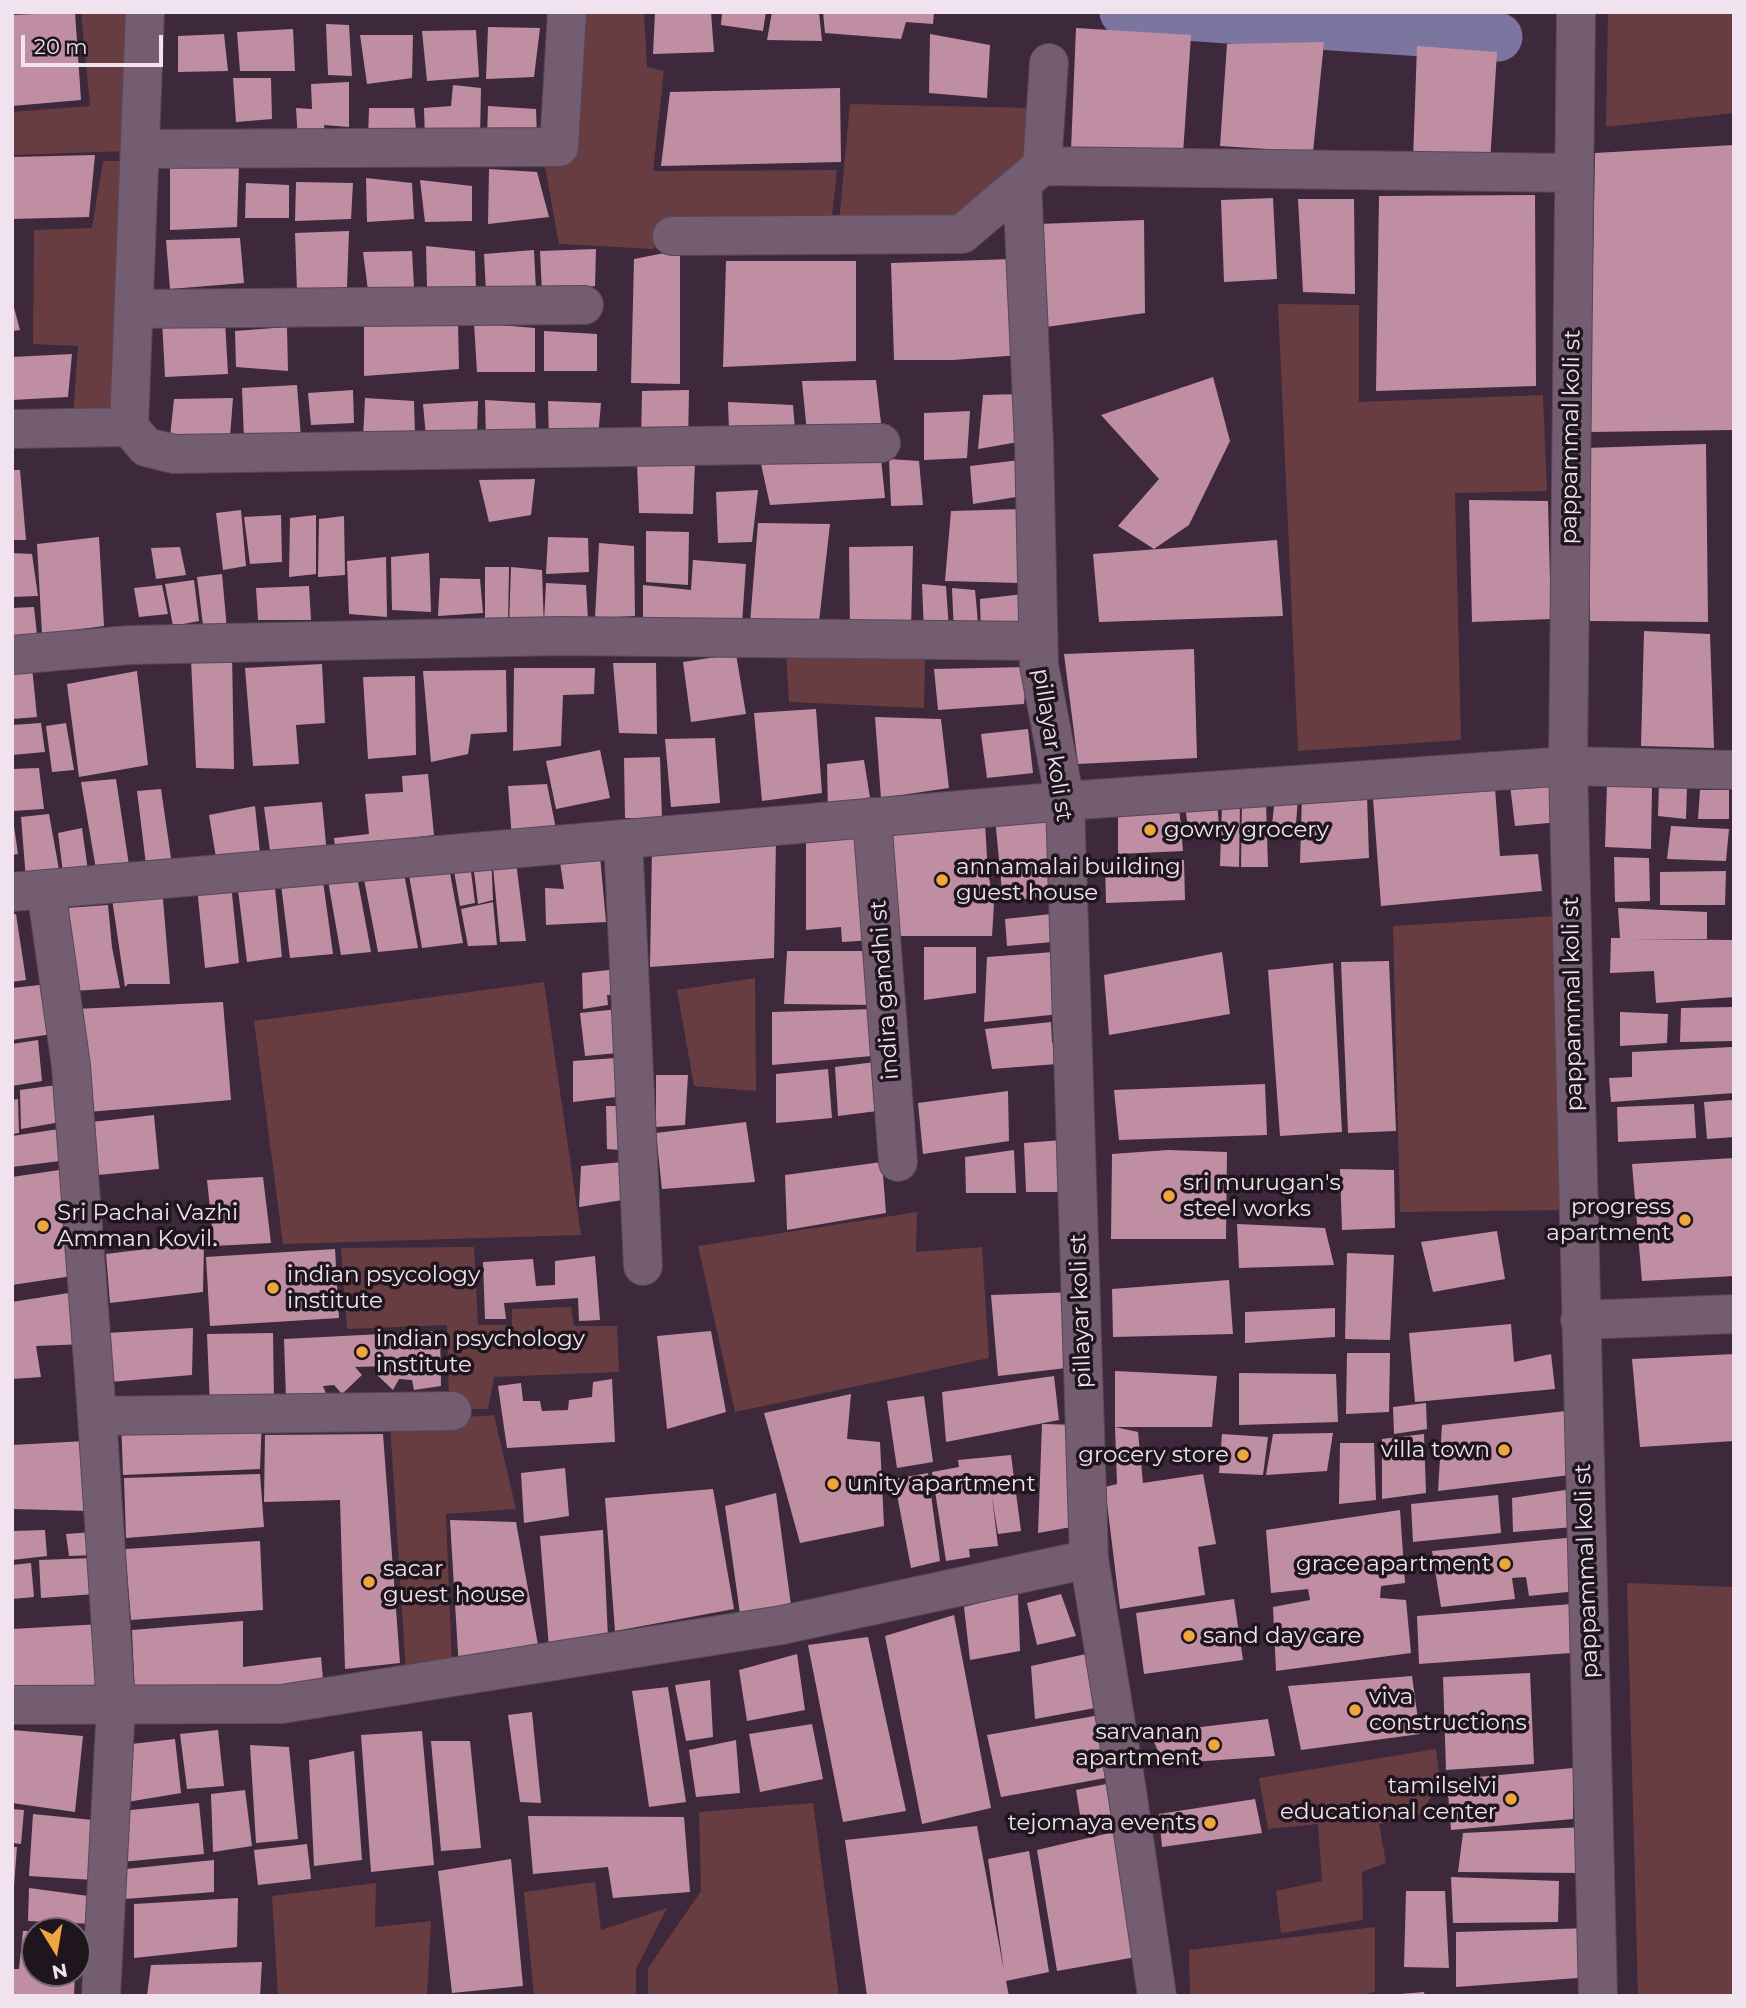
<!DOCTYPE html>
<html>
<head>
<meta charset="utf-8">
<style>
  body { margin:0 }
  #map { position:relative; width:1746px; height:2008px; overflow:hidden; background:#3e283b; font-family:Montserrat,sans-serif }
  canvas { display:block }
  .frame { position:absolute; inset:0; border:14px solid #f0e2ee; pointer-events:none }
  .north { position:absolute; left:21px; top:1917px; width:70px; height:70px; box-sizing:border-box; background:#1f151d; border:2px solid #736771; border-radius:50%; rotate:169deg; font-size:19px; font-weight:700; line-height:28px; text-align:center; color:#f0e2ee }
  .north::after { content:''; display:block; margin:auto; width:24px; height:32px; background:#efa73d; clip-path:polygon(50% 0,100% 100%,50% 72%,0 100%) }
  .scale { position:absolute; left:21px; top:35px; width:142px; height:32px; box-sizing:border-box; border:4px solid #f0e2ee; border-top:0; padding-left:9px; font-size:21px; line-height:24px; white-space:nowrap; color:#f0e2ee; -webkit-text-stroke:5px #1f151d; paint-order:stroke }
</style>
</head>
<body>
<div id="map">
<canvas width="1746" height="2008"></canvas>
<div class="frame"></div>
<div class="north">N</div>
<div class="scale">20 m</div>
</div>
<script>
const g = document.querySelector('canvas').getContext('2d');
g.lineJoin = 'round';
function fillPath(path, color) { g.fillStyle = color; g.fill(path, 'evenodd'); }
const poly = rows => new Path2D(rows.map(r => 'M' + r).join(''));
function stroke(path, color, width, dash) { g.strokeStyle = color; g.lineWidth = width; g.lineCap = dash ? 'butt' : 'round'; g.setLineDash(dash || []); g.stroke(path); }
function drawText(font, color, halo, rows, align = 'center') {
  g.font = font + ' Montserrat,sans-serif'; g.lineWidth = 7; g.setLineDash([]); g.textBaseline = 'middle'; g.strokeStyle = halo; g.fillStyle = color; for (const [text, x, y, turn = 0] of rows) {
    g.save(); g.translate(x, y); g.rotate((+turn || 0) * Math.PI / 180); g.textAlign = isNaN(turn) ? turn : align; if (halo) g.strokeText(text, 0, 0); g.fillText(text, 0, 0); g.restore();
  }
}
const green = poly([
  [81,12,136,12,129,151,12,155,12,112,90,106],
  [578,12,644,12,647,67,664,71,653,171,837,170,831,226,660,227,654,249,559,244,545,166],
  [1608,12,1734,12,1734,113,1606,127],
  [850,104,1033,108,1032,161,959,223,839,222],
  [103,161,131,161,118,416,73,416,78,346,33,344,34,230,92,228],
  [1278,304,1359,305,1359,402,1543,395,1547,491,1455,493,1461,740,1298,751],
  [786,653,925,656,924,708,789,702],
  [1556,916,1567,1210,1400,1212,1393,926],
  [755,978,756,1091,694,1086,677,990],
  [544,982,581,1235,283,1244,254,1021],
  [917,1212,916,1252,982,1247,989,1358,735,1412,698,1246],
  [474,1247,478,1325,512,1325,512,1309,571,1307,574,1326,617,1326,619,1372,494,1377,488,1409,463,1409,449,1398,447,1325,347,1329,341,1248],
  [494,1415,516,1509,446,1514,452,1669,406,1673,390,1423],
  [1627,1583,1734,1587,1734,1996,1638,1996],
  [1436,1749,1440,1784,1418,1816,1379,1824,1386,1863,1362,1872,1363,1920,1281,1933,1276,1891,1322,1881,1318,1824,1268,1829,1259,1778],
  [813,1803,839,1996,648,1996,648,1968,701,1891,699,1812],
  [595,1882,601,1930,667,1908,636,1969,636,1996,534,1996,524,1892],
  [376,1883,375,1927,431,1921,427,1996,278,1996,272,1896],
  [1375,1927,1375,1992,1354,1996,1190,1996,1189,1950]
]);
const canal = poly([
  [1124,12,1498,37]
]);
const building = poly([
  [75,12,81,100,12,106,12,15],
  [655,12,711,12,714,52,653,54],
  [722,12,766,12,763,31,721,25],
  [772,12,819,12,822,41,767,40],
  [823,12,934,12,933,24,906,22,901,39,825,33],
  [326,24,349,25,352,76,328,75],
  [488,27,540,28,534,77,486,79],
  [1076,28,1191,35,1183,154,1071,150],
  [293,29,295,71,240,71,237,32],
  [476,30,479,77,427,81,422,31],
  [224,34,228,71,178,72,178,36],
  [930,34,990,45,987,98,929,93],
  [360,35,413,35,412,78,367,84],
  [1324,42,1313,152,1220,146,1227,44],
  [1417,46,1497,52,1490,162,1413,160],
  [233,78,271,78,272,119,236,122],
  [349,82,349,127,324,125,326,141,298,141,296,108,312,109,311,84],
  [453,85,481,88,480,139,425,140,424,108,451,106],
  [840,88,841,162,661,166,670,92],
  [488,106,536,109,537,138,487,139],
  [369,108,414,108,417,141,368,140],
  [1734,145,1734,430,1590,432,1595,153],
  [95,155,89,217,12,219,12,157],
  [239,163,237,227,170,230,170,165],
  [489,169,537,172,549,217,488,224],
  [366,178,412,183,414,219,367,222],
  [420,180,472,186,472,221,425,222],
  [296,182,353,183,351,219,295,221],
  [246,183,289,185,289,218,245,218],
  [1535,195,1536,386,1376,391,1379,196],
  [1273,198,1277,279,1224,282,1221,200],
  [1298,199,1354,199,1355,294,1303,292],
  [1144,220,1145,313,1046,327,1038,224],
  [349,231,347,287,297,292,295,233],
  [240,238,244,283,170,289,166,240],
  [426,246,475,251,476,292,427,288],
  [596,249,595,286,542,293,540,251],
  [534,250,536,291,486,292,484,254],
  [680,250,680,384,631,383,634,259],
  [412,251,414,288,368,290,363,252],
  [1013,259,1020,355,953,360,894,360,891,263],
  [726,261,856,261,856,361,723,367],
  [12,300,20,330,12,331],
  [162,320,225,320,228,374,165,377],
  [458,322,459,369,364,376,364,323],
  [474,323,535,328,535,372,477,372],
  [287,327,288,371,236,367,235,331],
  [544,331,597,334,597,371,544,371],
  [72,354,68,397,12,400,12,357],
  [1213,377,1230,441,1189,525,1154,549,1118,526,1159,479,1101,415],
  [876,380,881,423,807,433,802,381],
  [297,385,301,438,244,440,242,388],
  [353,390,354,423,311,425,308,393],
  [689,390,688,443,641,444,642,391],
  [1022,394,1024,441,978,449,983,395],
  [233,398,230,437,170,437,174,399],
  [365,398,414,401,415,436,363,438],
  [485,400,535,403,536,434,486,438],
  [478,401,477,437,426,437,423,404],
  [548,401,601,403,598,437,549,439],
  [728,402,793,405,795,429,729,430],
  [970,411,967,458,924,460,924,413],
  [1706,444,1708,622,1590,621,1586,448],
  [881,458,885,498,770,505,761,464],
  [889,459,919,461,923,505,891,506],
  [1028,459,1028,495,973,504,970,466],
  [695,460,693,514,639,513,637,463],
  [12,470,20,470,26,540,12,540],
  [535,479,531,515,489,522,479,480],
  [758,490,752,542,718,543,716,492],
  [1469,500,1548,501,1551,619,1472,622],
  [1022,509,1020,583,945,581,951,511],
  [241,510,246,566,223,570,216,513],
  [281,515,282,562,250,564,244,517],
  [316,515,316,574,289,577,290,518],
  [344,516,345,575,318,577,319,519],
  [758,523,830,524,819,622,750,623],
  [646,531,689,532,688,585,646,582],
  [99,537,104,626,42,634,37,544],
  [548,537,588,538,589,572,546,574],
  [1277,540,1283,616,1099,622,1093,554],
  [599,543,634,546,635,616,595,618],
  [913,546,911,629,850,628,849,547],
  [180,547,186,575,156,579,151,548],
  [12,553,32,554,38,596,12,597],
  [429,553,431,612,392,610,391,557],
  [386,557,387,617,349,614,347,561],
  [693,560,746,564,742,624,643,622,643,585,691,590],
  [485,567,509,567,508,626,485,625],
  [511,567,542,570,544,628,509,627],
  [222,574,227,630,204,633,197,577],
  [440,578,480,579,483,613,438,616],
  [194,580,199,621,173,626,165,584],
  [546,583,586,585,588,619,544,621],
  [922,584,946,586,949,630,924,632],
  [162,585,168,614,139,617,134,588],
  [309,586,311,620,258,620,256,588],
  [952,588,975,590,979,634,954,635],
  [1023,594,1025,633,981,636,980,599],
  [34,607,37,635,12,637,12,608],
  [1644,631,1710,634,1714,748,1641,746],
  [1194,649,1197,758,1078,764,1064,654],
  [232,653,234,769,196,768,191,659],
  [736,654,746,714,691,722,683,662],
  [613,663,656,663,657,734,619,733],
  [322,664,325,723,296,725,299,764,253,766,245,668],
  [32,667,37,717,12,719,12,668],
  [1027,667,1024,704,938,710,934,669],
  [514,668,595,668,594,694,563,695,561,746,513,751],
  [506,670,507,732,471,734,468,754,431,762,423,671],
  [137,671,148,765,79,777,67,684],
  [415,676,416,755,368,759,363,677],
  [816,709,822,793,762,801,754,713],
  [875,717,941,719,949,788,881,798],
  [41,723,45,752,12,755,12,725],
  [66,723,74,770,52,772,46,726],
  [1028,729,1033,773,987,778,981,734],
  [715,738,720,803,671,807,665,739],
  [600,750,610,798,556,809,546,761],
  [660,757,662,818,625,818,624,758],
  [864,760,871,804,828,812,827,764],
  [39,768,44,809,12,811,12,769],
  [428,774,434,835,372,843,336,856,334,838,369,834,365,794,403,792,402,776],
  [1494,774,1500,856,1538,854,1542,891,1381,906,1372,785],
  [1560,776,1560,822,1515,826,1509,777],
  [116,779,129,865,96,869,81,782],
  [547,784,556,829,512,839,508,786],
  [1659,784,1687,785,1686,819,1658,816],
  [1607,785,1652,786,1651,849,1605,847],
  [161,789,172,865,147,873,137,791],
  [1700,790,1729,790,1729,819,1698,819],
  [1302,795,1367,795,1369,858,1300,863],
  [1275,797,1298,798,1296,824,1272,825],
  [1242,801,1266,801,1268,867,1241,867],
  [322,802,327,854,271,858,264,807],
  [1217,802,1219,826,1188,827,1185,807],
  [1240,802,1239,867,1220,866,1222,804],
  [255,806,261,863,218,870,209,815],
  [1179,806,1183,851,1118,854,1118,810],
  [1060,813,1063,895,1003,901,995,818],
  [49,814,60,875,26,880,21,817],
  [985,824,988,873,994,903,992,936,897,936,891,827],
  [14,826,18,854,12,855,12,827],
  [1671,826,1729,829,1726,861,1667,859],
  [82,828,89,878,64,881,58,833],
  [865,828,874,940,842,942,841,927,806,930,806,834],
  [776,838,774,958,650,967,652,847],
  [599,845,606,922,546,925,545,888,564,889,558,849],
  [491,853,493,900,478,904,472,855],
  [515,854,526,941,500,942,492,856],
  [469,856,475,903,460,906,452,859],
  [447,857,463,943,422,948,407,864],
  [1614,857,1649,858,1650,901,1615,902],
  [1184,860,1185,900,1106,903,1105,863],
  [403,868,418,948,378,952,362,869],
  [356,871,371,952,341,955,327,875],
  [1726,871,1725,905,1660,905,1660,872],
  [322,874,333,954,290,958,280,876],
  [274,878,282,957,247,962,237,882],
  [231,884,239,963,205,968,197,887],
  [162,887,170,984,128,984,125,987,111,892],
  [493,902,497,945,468,946,461,909],
  [108,905,112,947,120,988,73,991,67,908],
  [1618,908,1707,912,1707,939,1630,939,1734,940,1734,997,1656,1003,1654,971,1610,973,1611,938,1620,938],
  [1061,913,1064,941,1007,946,1005,919],
  [16,914,26,980,12,982,12,915],
  [924,947,976,947,976,993,924,1000],
  [787,951,872,951,877,1005,784,1004],
  [1067,951,1069,1013,984,1022,987,957],
  [1222,952,1230,1014,1109,1035,1104,975],
  [1389,961,1396,1131,1348,1133,1341,962],
  [1333,963,1342,1132,1280,1136,1268,970],
  [626,968,628,994,607,995,608,1005,583,1009,582,973],
  [49,984,59,1033,12,1040,12,988],
  [223,1002,231,1100,88,1112,75,1009],
  [1734,1007,1734,1041,1680,1042,1681,1008],
  [628,1008,629,1052,585,1056,580,1013],
  [875,1009,883,1055,772,1065,772,1012],
  [1620,1012,1668,1014,1667,1043,1620,1046],
  [1051,1022,1052,1043,1070,1041,1070,1063,992,1069,985,1029],
  [38,1040,42,1081,12,1086,12,1044],
  [1732,1047,1734,1093,1611,1102,1609,1078,1632,1077,1632,1052],
  [630,1057,633,1095,573,1102,573,1061],
  [883,1061,885,1110,838,1116,835,1067],
  [828,1069,832,1118,776,1123,776,1074],
  [656,1075,688,1075,685,1125,656,1127],
  [64,1084,66,1121,21,1129,20,1090],
  [1265,1084,1267,1135,1119,1140,1114,1090],
  [1008,1091,1009,1141,923,1154,918,1103],
  [18,1099,19,1133,12,1134,12,1100],
  [1732,1100,1734,1137,1707,1139,1704,1102],
  [1694,1104,1696,1138,1618,1142,1617,1107],
  [606,1106,631,1106,634,1151,607,1149],
  [154,1115,159,1169,98,1175,92,1122],
  [746,1122,755,1182,662,1189,656,1133],
  [66,1128,68,1160,12,1167,12,1136],
  [1075,1139,1074,1192,1026,1192,1024,1143],
  [1014,1150,1016,1193,966,1193,965,1157],
  [1168,1150,1227,1152,1226,1239,1111,1239,1112,1154],
  [1734,1158,1734,1276,1642,1281,1632,1164],
  [632,1161,635,1198,579,1207,581,1166],
  [882,1162,886,1213,787,1230,785,1175],
  [66,1169,79,1275,12,1285,12,1177],
  [1340,1169,1394,1170,1395,1228,1342,1230],
  [263,1177,271,1243,214,1246,207,1180],
  [1237,1224,1325,1228,1334,1265,1239,1268],
  [1497,1231,1505,1279,1433,1292,1421,1242],
  [204,1242,203,1292,110,1303,106,1254],
  [335,1249,339,1318,210,1326,206,1257],
  [1347,1253,1394,1255,1390,1340,1345,1339],
  [595,1256,600,1320,579,1321,578,1298,504,1303,506,1319,485,1319,483,1262,533,1259,536,1286,555,1285,555,1261],
  [1229,1280,1233,1334,1113,1337,1112,1289],
  [81,1291,85,1344,36,1346,41,1377,12,1379,12,1302],
  [1077,1292,1075,1367,998,1376,991,1295],
  [1335,1308,1335,1337,1245,1343,1245,1312],
  [1511,1324,1514,1362,1551,1354,1555,1389,1415,1402,1409,1333],
  [193,1328,192,1375,110,1382,106,1333],
  [440,1331,441,1386,414,1390,412,1380,399,1379,393,1390,376,1374,387,1366,355,1367,362,1375,342,1394,334,1385,323,1386,327,1396,286,1399,284,1339],
  [711,1331,726,1412,667,1429,657,1336],
  [273,1333,274,1401,210,1406,207,1334],
  [1347,1353,1390,1353,1389,1412,1346,1414],
  [1734,1354,1734,1441,1640,1447,1632,1359],
  [1115,1371,1217,1376,1212,1427,1115,1427],
  [1239,1373,1336,1374,1338,1422,1239,1425],
  [1054,1376,1059,1420,946,1442,942,1392],
  [612,1379,615,1442,507,1448,498,1386,521,1383,523,1401,540,1401,542,1411,568,1410,569,1400,592,1397,593,1382],
  [851,1394,847,1439,880,1442,884,1526,800,1543,764,1413],
  [924,1396,933,1462,897,1468,887,1401],
  [1426,1403,1427,1429,1394,1434,1393,1407],
  [1566,1411,1570,1475,1438,1491,1442,1425],
  [121,1417,262,1417,260,1469,123,1475],
  [1042,1424,1079,1425,1077,1526,1038,1533],
  [1115,1427,1138,1432,1143,1483,1203,1474,1216,1544,1198,1547,1205,1595,1120,1609,1105,1487,1117,1484],
  [1333,1433,1327,1471,1266,1475,1273,1434],
  [383,1434,400,1663,345,1669,340,1500,264,1502,265,1435],
  [1222,1434,1268,1437,1263,1475,1219,1473],
  [1424,1434,1426,1493,1382,1499,1382,1439],
  [86,1441,91,1511,12,1509,12,1445],
  [1340,1443,1374,1443,1376,1500,1339,1504],
  [1011,1455,1021,1531,998,1534,992,1497,998,1546,969,1549,970,1557,946,1561,932,1472,959,1467,958,1460],
  [565,1468,569,1516,524,1523,521,1473],
  [928,1473,940,1561,911,1568,894,1479],
  [260,1474,264,1527,126,1538,124,1478],
  [713,1489,734,1609,615,1631,605,1498],
  [1572,1489,1574,1527,1513,1532,1512,1498],
  [776,1493,792,1613,741,1621,725,1506],
  [1498,1495,1501,1533,1413,1542,1411,1504],
  [1400,1510,1405,1583,1381,1586,1380,1598,1406,1600,1411,1653,1276,1671,1273,1607,1310,1600,1308,1589,1271,1593,1266,1530],
  [450,1520,516,1522,540,1656,459,1670],
  [45,1530,47,1556,12,1560,12,1531],
  [603,1530,608,1638,549,1648,540,1536],
  [94,1532,95,1555,69,1556,66,1534],
  [1576,1537,1577,1591,1529,1596,1526,1577,1512,1578,1515,1599,1441,1607,1432,1551],
  [260,1541,263,1610,131,1620,125,1549],
  [94,1558,95,1594,41,1598,39,1560],
  [31,1563,34,1597,12,1599,12,1565],
  [1018,1593,1020,1651,970,1660,964,1607],
  [1061,1594,1076,1636,1037,1645,1027,1603],
  [1234,1599,1243,1660,1144,1674,1136,1613],
  [1572,1604,1571,1653,1419,1664,1417,1616],
  [954,1615,991,1808,922,1824,885,1636],
  [243,1621,243,1667,321,1657,324,1690,135,1698,132,1630],
  [101,1624,105,1695,12,1697,12,1629],
  [868,1637,906,1811,843,1822,808,1645],
  [797,1654,805,1710,747,1721,739,1670],
  [1086,1654,1095,1708,1035,1719,1031,1666],
  [1530,1673,1534,1764,1446,1770,1443,1677],
  [1412,1676,1420,1734,1301,1750,1288,1686],
  [710,1680,713,1737,686,1741,675,1685],
  [668,1687,686,1802,649,1807,632,1691],
  [532,1712,541,1803,520,1802,508,1715],
  [1100,1715,1111,1777,1001,1797,987,1735],
  [1268,1719,1275,1756,1164,1764,1150,1733],
  [812,1724,823,1779,760,1792,749,1734],
  [12,1730,83,1736,75,1812,12,1803],
  [218,1730,224,1786,187,1789,180,1734],
  [422,1731,434,1865,371,1872,361,1735],
  [175,1739,181,1793,127,1802,123,1745],
  [736,1740,740,1793,696,1797,689,1750],
  [431,1741,470,1741,481,1848,441,1851],
  [250,1745,289,1747,298,1839,256,1843],
  [354,1751,362,1860,314,1866,309,1760],
  [1573,1768,1573,1819,1451,1830,1447,1780],
  [1111,1783,1118,1824,1083,1833,1076,1790],
  [245,1790,252,1846,213,1852,211,1794],
  [1255,1799,1262,1833,1162,1847,1159,1814],
  [199,1803,204,1854,122,1862,121,1811],
  [12,1809,24,1810,21,1844,12,1843],
  [33,1814,103,1821,94,1880,29,1876],
  [528,1816,684,1817,690,1892,613,1898,608,1867,533,1874],
  [977,1826,1004,1971,988,1859,1029,1851,1049,1972,1006,1981,1009,1996,867,1996,845,1840],
  [1585,1827,1582,1873,1458,1872,1463,1833],
  [1118,1831,1136,1957,1057,1971,1037,1850],
  [307,1844,311,1879,258,1885,254,1850],
  [12,1847,17,1847,14,1886,12,1886],
  [511,1859,523,1986,452,1993,438,1871],
  [214,1860,214,1892,125,1899,126,1869],
  [1451,1877,1559,1881,1558,1922,1453,1923],
  [29,1888,96,1897,93,1924,28,1921],
  [1406,1891,1445,1891,1449,1968,1404,1967],
  [238,1898,237,1947,134,1958,134,1904],
  [1591,1928,1591,1977,1456,1987,1456,1932],
  [23,1931,35,1931,35,1973,75,1973,74,1996,12,1996,12,1969,19,1969],
  [262,1962,260,1996,147,1996,151,1965],
  [1424,1992,1425,1996,1400,1996,1400,1994]
]);
const minor = poly([
  [1576,12,1568,766,1598,1996],
  [1049,63,1042,166,1574,173],
  [140,149,559,147,567,12],
  [1022,183,1034,444,1039,665,1065,801,1089,1559,1127,1791,1157,1996],
  [672,236,962,234,1035,172],
  [134,309,584,305],
  [129,427,146,447,174,454,881,443],
  [12,429,129,427,145,12],
  [12,655,130,645,560,636,1038,641],
  [872,817,898,1162],
  [623,839,643,1266],
  [46,889,71,1066,97,1416,116,1705,101,1996],
  [1580,1320,1734,1314],
  [97,1416,452,1411],
  [12,1705,282,1704,782,1625,1089,1559]
]);
const tertiary = poly([
  [12,892,1065,801,1568,766,1734,770]
]);
const markers = [
  [1150,830,7,"#efa73d"],
  [942,880,7,"#efa73d"],
  [1169,1196,7,"#efa73d"],
  [1685,1220,7,"#efa73d"],
  [43,1226,7,"#efa73d"],
  [273,1288,7,"#efa73d"],
  [362,1352,7,"#efa73d"],
  [1504,1450,7,"#efa73d"],
  [1243,1455,7,"#efa73d"],
  [833,1484,7,"#efa73d"],
  [1505,1564,7,"#efa73d"],
  [369,1582,7,"#efa73d"],
  [1189,1636,7,"#efa73d"],
  [1355,1710,7,"#efa73d"],
  [1214,1745,7,"#efa73d"],
  [1511,1799,7,"#efa73d"],
  [1210,1823,7,"#efa73d"]
];
const streetNames = [
  ["pappammal koli st",1571,437,-89],
  ["pillayar koli st",1052,745,81],
  ["indira gandhi st",885,990,-94],
  ["pappammal koli st",1573,1004,-91],
  ["pillayar koli st",1081,1311,-92],
  ["pappammal koli st",1587,1571,-92]
];
const poiNames = [
  ["gowry grocery",1164,830],
  ["annamalai building",956,867],
  ["guest house",956,893],
  ["sri murugan's",1183,1183],
  ["steel works",1183,1209],
  ["progress",1671,1207,"right"],
  ["apartment",1671,1233,"right"],
  ["Sri Pachai Vazhi",57,1213],
  ["Amman Kovil.",57,1239],
  ["indian psycology",287,1275],
  ["institute",287,1301],
  ["indian psychology",376,1339],
  ["institute",376,1365],
  ["villa town",1490,1450,"right"],
  ["grocery store",1229,1455,"right"],
  ["unity apartment",847,1484],
  ["grace apartment",1491,1564,"right"],
  ["sacar",383,1569],
  ["guest house",383,1595],
  ["sand day care",1203,1636],
  ["viva",1369,1697],
  ["constructions",1369,1723],
  ["sarvanan",1200,1732,"right"],
  ["apartment",1200,1758,"right"],
  ["tamilselvi",1497,1786,"right"],
  ["educational center",1497,1812,"right"],
  ["tejomaya events",1196,1823,"right"]
];
fillPath(green, '#673d42');
stroke(canal, '#7b75a0', 49);
fillPath(building, '#c08ea3');
stroke(minor, '#594757', 40);
stroke(tertiary, '#594757', 40);
stroke(minor, '#745c71', 38);
stroke(tertiary, '#745c71', 38);
for (const [x, y, r, color] of markers) { const dot = new Path2D(); dot.arc(x, y, r, 0, 2 * Math.PI); g.fillStyle = color; g.fill(dot); stroke(dot, '#1f151d', 2.5); }
drawText('23px', '#f0e2ee', '#1f151d', streetNames);
drawText('23px', '#f0e2ee', '#1f151d', poiNames, 'left');
</script>
</body>
</html>
